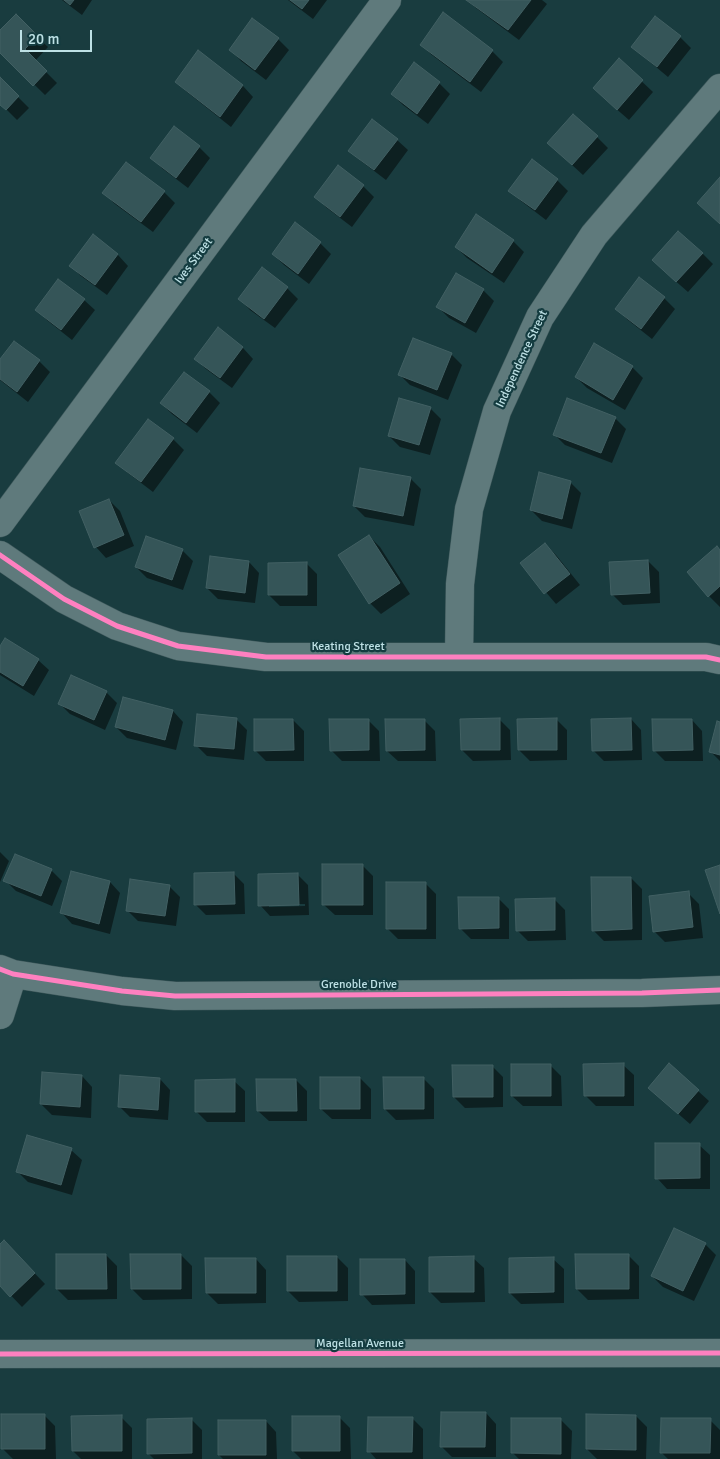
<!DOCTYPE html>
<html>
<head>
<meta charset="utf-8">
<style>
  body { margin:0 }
  #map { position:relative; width:720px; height:1459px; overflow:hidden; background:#193c3f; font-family:Signika,sans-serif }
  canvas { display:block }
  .scale { position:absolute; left:20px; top:30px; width:72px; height:22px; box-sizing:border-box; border:2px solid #bee1e5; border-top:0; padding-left:6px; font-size:15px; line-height:18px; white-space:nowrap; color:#bee1e5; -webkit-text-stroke:4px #143c40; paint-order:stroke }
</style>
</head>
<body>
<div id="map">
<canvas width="720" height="1459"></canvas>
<div class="scale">20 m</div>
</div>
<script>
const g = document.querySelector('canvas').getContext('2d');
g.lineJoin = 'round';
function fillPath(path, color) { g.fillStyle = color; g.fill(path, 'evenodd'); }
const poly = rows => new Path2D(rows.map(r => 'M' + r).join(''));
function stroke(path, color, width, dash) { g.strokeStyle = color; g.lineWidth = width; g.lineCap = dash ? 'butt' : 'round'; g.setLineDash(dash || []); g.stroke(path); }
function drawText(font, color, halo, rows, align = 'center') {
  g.font = font + ' Signika,sans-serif'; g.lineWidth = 4.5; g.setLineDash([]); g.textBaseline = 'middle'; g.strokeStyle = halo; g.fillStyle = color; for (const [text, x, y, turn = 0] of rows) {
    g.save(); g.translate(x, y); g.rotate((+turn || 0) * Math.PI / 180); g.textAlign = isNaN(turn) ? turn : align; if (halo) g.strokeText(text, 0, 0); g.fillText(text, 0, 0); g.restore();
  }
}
const shadow = poly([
  [62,0,92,0,82,15],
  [288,0,327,0,313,19],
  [467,0,542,0,547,4,519,40,476,8],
  [16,16,48,47,35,61,57,83,45,95,0,51,0,32],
  [680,37,691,48,668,77,632,47],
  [278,39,289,50,266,80,241,61,231,50],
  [421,45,492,51,503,62,481,92,432,55],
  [199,52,243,86,253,97,231,127,187,92,176,82],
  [619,60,653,92,629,120,605,99],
  [414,64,439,83,450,94,428,124,403,105,392,94],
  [0,79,29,108,17,120,0,103],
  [174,128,199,147,210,158,188,188,163,169,152,158],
  [597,137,608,148,583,175,560,154],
  [397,140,408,150,386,180,361,161,350,151],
  [557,180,568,191,546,220,521,201,510,191],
  [363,186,374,197,352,227,327,208,316,197],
  [164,192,175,203,153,232,115,204,104,193],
  [476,216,513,241,524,252,504,283,467,258,456,247],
  [296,224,320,243,331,254,309,284,284,265,273,254],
  [93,236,118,255,128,266,107,295,81,276,71,266],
  [702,253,713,264,688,292,664,271],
  [287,288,298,299,275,328,250,310,240,299],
  [483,290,494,301,476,333,449,318,438,307],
  [664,298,675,309,652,339,628,320,617,309],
  [84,300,95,310,72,340,48,321,37,310],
  [218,329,243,348,253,359,232,388,206,369,196,359],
  [14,342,39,361,50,372,28,402,0,380,0,362],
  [451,354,462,365,448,400,410,385,399,374],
  [632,367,643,378,625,410,587,388,576,377],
  [209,392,220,403,197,433,172,414,161,403],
  [430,408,441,419,430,455,400,447,389,436],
  [615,418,626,429,612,463,565,445,554,434],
  [173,439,184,450,153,492,128,473,117,462],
  [410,478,421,489,414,526,365,517,354,506],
  [570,482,581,493,572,529,542,521,531,510],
  [109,500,120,511,134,546,106,558,96,547],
  [369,536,380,547,410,594,381,614,370,603],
  [545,545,556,555,580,585,556,604,521,563],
  [182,550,193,561,183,590,147,578,136,567],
  [720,551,720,607,709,596],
  [648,561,659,572,660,603,623,605,612,594],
  [249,562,259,573,255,603,218,599,207,588],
  [307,564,317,574,317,606,280,606,269,595],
  [0,649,38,660,49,670,34,696,0,675],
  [106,692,117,703,105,730,70,714,59,703],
  [173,711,183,722,176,750,127,738,116,727],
  [236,719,247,730,244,760,207,756,196,745],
  [499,719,510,730,511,760,473,761,462,750],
  [556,719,567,730,567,760,530,761,519,750],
  [631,719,641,730,642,760,604,761,593,750],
  [293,720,304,731,304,761,266,761,255,750],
  [368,720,379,731,380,761,342,761,331,750],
  [424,720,435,731,436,761,398,761,387,751],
  [692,720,702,731,703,761,665,761,654,750],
  [720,723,720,761,711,752],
  [0,852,9,861,0,882],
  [362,865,373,876,373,915,335,915,324,905],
  [51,870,62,881,52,906,16,891,5,880],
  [233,873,244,884,245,914,206,915,195,904],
  [297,874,308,885,309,915,270,916,260,905],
  [269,904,305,904,305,906,269,907],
  [631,878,642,889,642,940,604,941,593,930],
  [110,882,120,893,110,934,72,924,62,913],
  [425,883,436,894,436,939,398,939,388,929],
  [169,886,180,897,176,926,138,921,127,910],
  [688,893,699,904,703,938,665,942,654,931],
  [498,898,509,909,509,939,471,939,460,928],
  [554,899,565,910,566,940,528,941,517,930],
  [550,1065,561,1076,562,1106,523,1106,512,1096],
  [623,1065,634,1075,634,1106,596,1106,585,1095],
  [492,1066,503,1077,503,1107,465,1108,454,1097],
  [82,1076,92,1087,91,1118,52,1115,41,1104],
  [360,1078,371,1089,371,1119,332,1119,321,1109],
  [423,1078,434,1089,434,1119,396,1120,385,1109],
  [160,1079,170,1090,168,1120,130,1117,119,1106],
  [296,1080,307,1091,307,1121,269,1121,258,1111],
  [234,1081,245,1091,245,1122,207,1122,196,1111],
  [698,1091,709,1101,690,1124,660,1098],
  [699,1145,710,1155,710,1189,667,1189,657,1178],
  [71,1150,82,1160,72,1195,28,1182,18,1172],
  [705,1244,716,1255,694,1301,663,1287,652,1276],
  [0,1246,15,1253,45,1284,22,1307,0,1284],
  [106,1255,117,1266,117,1299,68,1300,57,1289],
  [181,1255,192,1266,192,1299,143,1300,132,1289],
  [628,1255,639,1266,639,1299,588,1300,577,1289],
  [337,1257,348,1268,348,1301,299,1302,288,1291],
  [473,1258,484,1268,485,1302,441,1303,430,1292],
  [256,1259,266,1270,266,1303,218,1304,207,1293],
  [553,1259,564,1269,564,1303,521,1304,510,1293],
  [405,1260,415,1271,415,1304,372,1305,362,1294],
  [486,1413,496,1424,496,1457,452,1457,441,1446],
  [44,1415,55,1426,56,1459,13,1459,3,1449],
  [636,1416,647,1427,646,1459,597,1459,587,1449],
  [121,1417,132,1428,132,1459,81,1459,73,1451],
  [339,1417,350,1428,351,1459,301,1459,293,1451],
  [412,1418,423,1429,423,1459,376,1459,369,1451],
  [191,1419,202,1430,202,1459,154,1459,148,1453],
  [561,1420,572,1431,571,1459,519,1459,512,1452],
  [710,1420,720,1430,720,1459,668,1459,661,1452],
  [266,1421,276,1432,277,1459,223,1459,219,1455]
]);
const building = poly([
  [64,0,74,0,70,5,64,0],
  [290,0,309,0,302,9,290,0],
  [466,0,531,0,508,30,466,0],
  [443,12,493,50,470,82,420,45,443,12],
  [16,14,38,36,25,49,47,71,33,86,0,53,0,30,16,14],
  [655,16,681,36,657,67,631,47,655,16],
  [252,18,279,38,255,70,229,50,252,18],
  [198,50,243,85,220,117,175,82,198,50],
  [619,58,643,80,617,110,593,88,619,58],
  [414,62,440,82,417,114,391,94,414,62],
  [0,77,19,96,6,110,0,105,0,77],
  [573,114,598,136,572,165,547,143,573,114],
  [372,119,398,139,374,170,348,151,372,119],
  [174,126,200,146,176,178,150,158,174,126],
  [532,159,558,179,535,210,508,191,532,159],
  [126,162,165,191,141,222,102,193,126,162],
  [338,165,364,185,340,217,314,197,338,165],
  [720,177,720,224,697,203,720,177],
  [476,214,514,240,492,273,455,247,476,214],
  [295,222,321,242,298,274,272,254,295,222],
  [678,231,703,253,676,282,652,260,678,231],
  [93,234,118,254,95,285,69,266,93,234],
  [262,267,288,287,264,319,238,299,262,267],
  [456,273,484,289,465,323,436,307,456,273],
  [639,277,665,297,641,329,615,309,639,277],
  [58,279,85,299,61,330,35,310,58,279],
  [218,327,243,347,220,378,194,359,218,327],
  [413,338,452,353,437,390,398,375,413,338],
  [14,341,40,360,17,392,0,379,0,359,14,341],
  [594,343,633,366,613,400,575,377,594,343],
  [184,372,210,391,186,423,160,403,184,372],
  [399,398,431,407,419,445,388,436,399,398],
  [567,398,616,417,601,453,553,435,567,398],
  [148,419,174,438,141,482,115,463,148,419],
  [360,468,411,477,403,516,353,506,360,468],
  [539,472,571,481,562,519,530,510,539,472],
  [109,499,124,535,94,548,79,511,109,499],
  [369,535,400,583,369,604,338,555,369,535],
  [146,536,183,549,172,580,135,567,146,536],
  [545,543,570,574,544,594,520,563,545,543],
  [717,546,720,550,720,586,708,597,687,572,717,546],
  [210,556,249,561,245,593,206,588,210,556],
  [648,560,650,593,611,595,609,562,648,560],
  [307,562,307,595,268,595,268,563,307,562],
  [5,638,39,659,23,686,0,672,0,646,5,638],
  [71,675,107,691,94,720,58,704,71,675],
  [123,697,173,710,165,740,115,727,123,697],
  [197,714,237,718,234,749,194,746,197,714],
  [500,718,500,750,461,750,460,719,500,718],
  [557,718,557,750,518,750,517,719,557,718],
  [631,718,632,750,592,751,591,719,631,718],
  [254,719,293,719,294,750,254,751,254,719],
  [329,719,369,719,369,750,330,751,329,719],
  [385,719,425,719,425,750,386,751,385,719],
  [652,719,692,719,693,750,653,751,652,719],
  [717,721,720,722,720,755,709,752,717,721],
  [15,854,52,869,41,896,3,881,15,854],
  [322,864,363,864,363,905,322,905,322,864],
  [720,865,720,914,705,870,720,865],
  [71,871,110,881,99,924,60,913,71,871],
  [234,872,235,904,194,905,194,873,234,872],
  [298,873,299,905,258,906,258,874,298,873],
  [591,877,631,877,632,929,592,931,591,877],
  [130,879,170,885,165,916,126,911,130,879],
  [386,882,426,882,426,929,386,929,386,882],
  [689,891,693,927,653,932,649,896,689,891],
  [458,897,499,897,499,928,459,929,458,897],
  [555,898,555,930,516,931,515,899,555,898],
  [624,1063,624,1096,584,1096,583,1064,624,1063],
  [669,1063,699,1090,678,1114,648,1088,669,1063],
  [511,1064,551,1064,551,1096,511,1096,511,1064],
  [452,1065,493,1065,493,1097,453,1097,452,1065],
  [42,1072,82,1075,80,1107,40,1104,42,1072],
  [120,1075,160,1078,158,1110,118,1107,120,1075],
  [320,1077,360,1077,360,1109,320,1109,320,1077],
  [383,1077,424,1077,424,1109,384,1109,383,1077],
  [235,1079,235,1112,195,1112,195,1080,235,1079],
  [256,1079,296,1079,297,1111,257,1111,256,1079],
  [27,1135,72,1148,61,1185,16,1172,27,1135],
  [655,1143,700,1143,700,1178,655,1179,655,1143],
  [674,1228,706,1243,683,1291,651,1276,674,1228],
  [4,1240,35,1273,10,1297,0,1286,0,1244,4,1240],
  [56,1254,106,1254,107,1289,56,1289,56,1254],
  [130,1254,181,1254,181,1289,131,1289,130,1254],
  [575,1254,629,1254,629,1289,576,1289,575,1254],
  [287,1256,337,1256,337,1291,287,1291,287,1256],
  [474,1256,474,1292,429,1292,429,1257,474,1256],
  [554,1257,554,1292,509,1293,509,1258,554,1257],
  [205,1258,256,1258,256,1293,206,1293,205,1258],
  [360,1259,405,1259,405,1294,360,1295,360,1259],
  [441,1412,486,1412,485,1447,440,1447,441,1412],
  [1,1414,45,1414,45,1449,1,1449,1,1414],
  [586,1414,636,1415,636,1450,586,1449,586,1414],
  [122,1415,122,1451,72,1451,71,1416,122,1415],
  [292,1416,340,1416,340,1451,292,1451,292,1416],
  [368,1417,413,1417,412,1452,367,1452,368,1417],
  [192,1418,192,1453,147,1454,147,1419,192,1418],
  [511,1418,561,1418,561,1454,511,1453,511,1418],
  [661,1418,711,1418,710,1453,660,1453,661,1418],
  [218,1420,266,1420,266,1455,218,1455,218,1420]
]);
const minor = poly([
  [0,523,387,0],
  [0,555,64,599,117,626,178,646,266,657,706,657,720,660],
  [459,657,460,584,469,509,497,411,540,317,594,235,720,88],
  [0,969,13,974,122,991,175,996,642,993,720,990],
  [0,1015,13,974],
  [0,1354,720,1353]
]);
const cycleway = poly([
  [0,555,64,599,117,626,178,646,266,657,706,657,720,660],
  [0,969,13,974,122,991,175,996,642,993,720,990],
  [0,1354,720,1353]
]);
const streetNames = [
  ["Ives Street",194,261,-53],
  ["Independence Street",522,359,-65],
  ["Keating Street",348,647],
  ["Grenoble Drive",359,985],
  ["Magellan Avenue",360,1344]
];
fillPath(shadow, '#0007');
fillPath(building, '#355558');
stroke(building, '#426063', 1);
stroke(minor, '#3e585b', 29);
stroke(minor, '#5f7a7c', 28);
stroke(cycleway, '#ff80c0', 5);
drawText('12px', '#bee1e5', '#143c40', streetNames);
</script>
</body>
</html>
